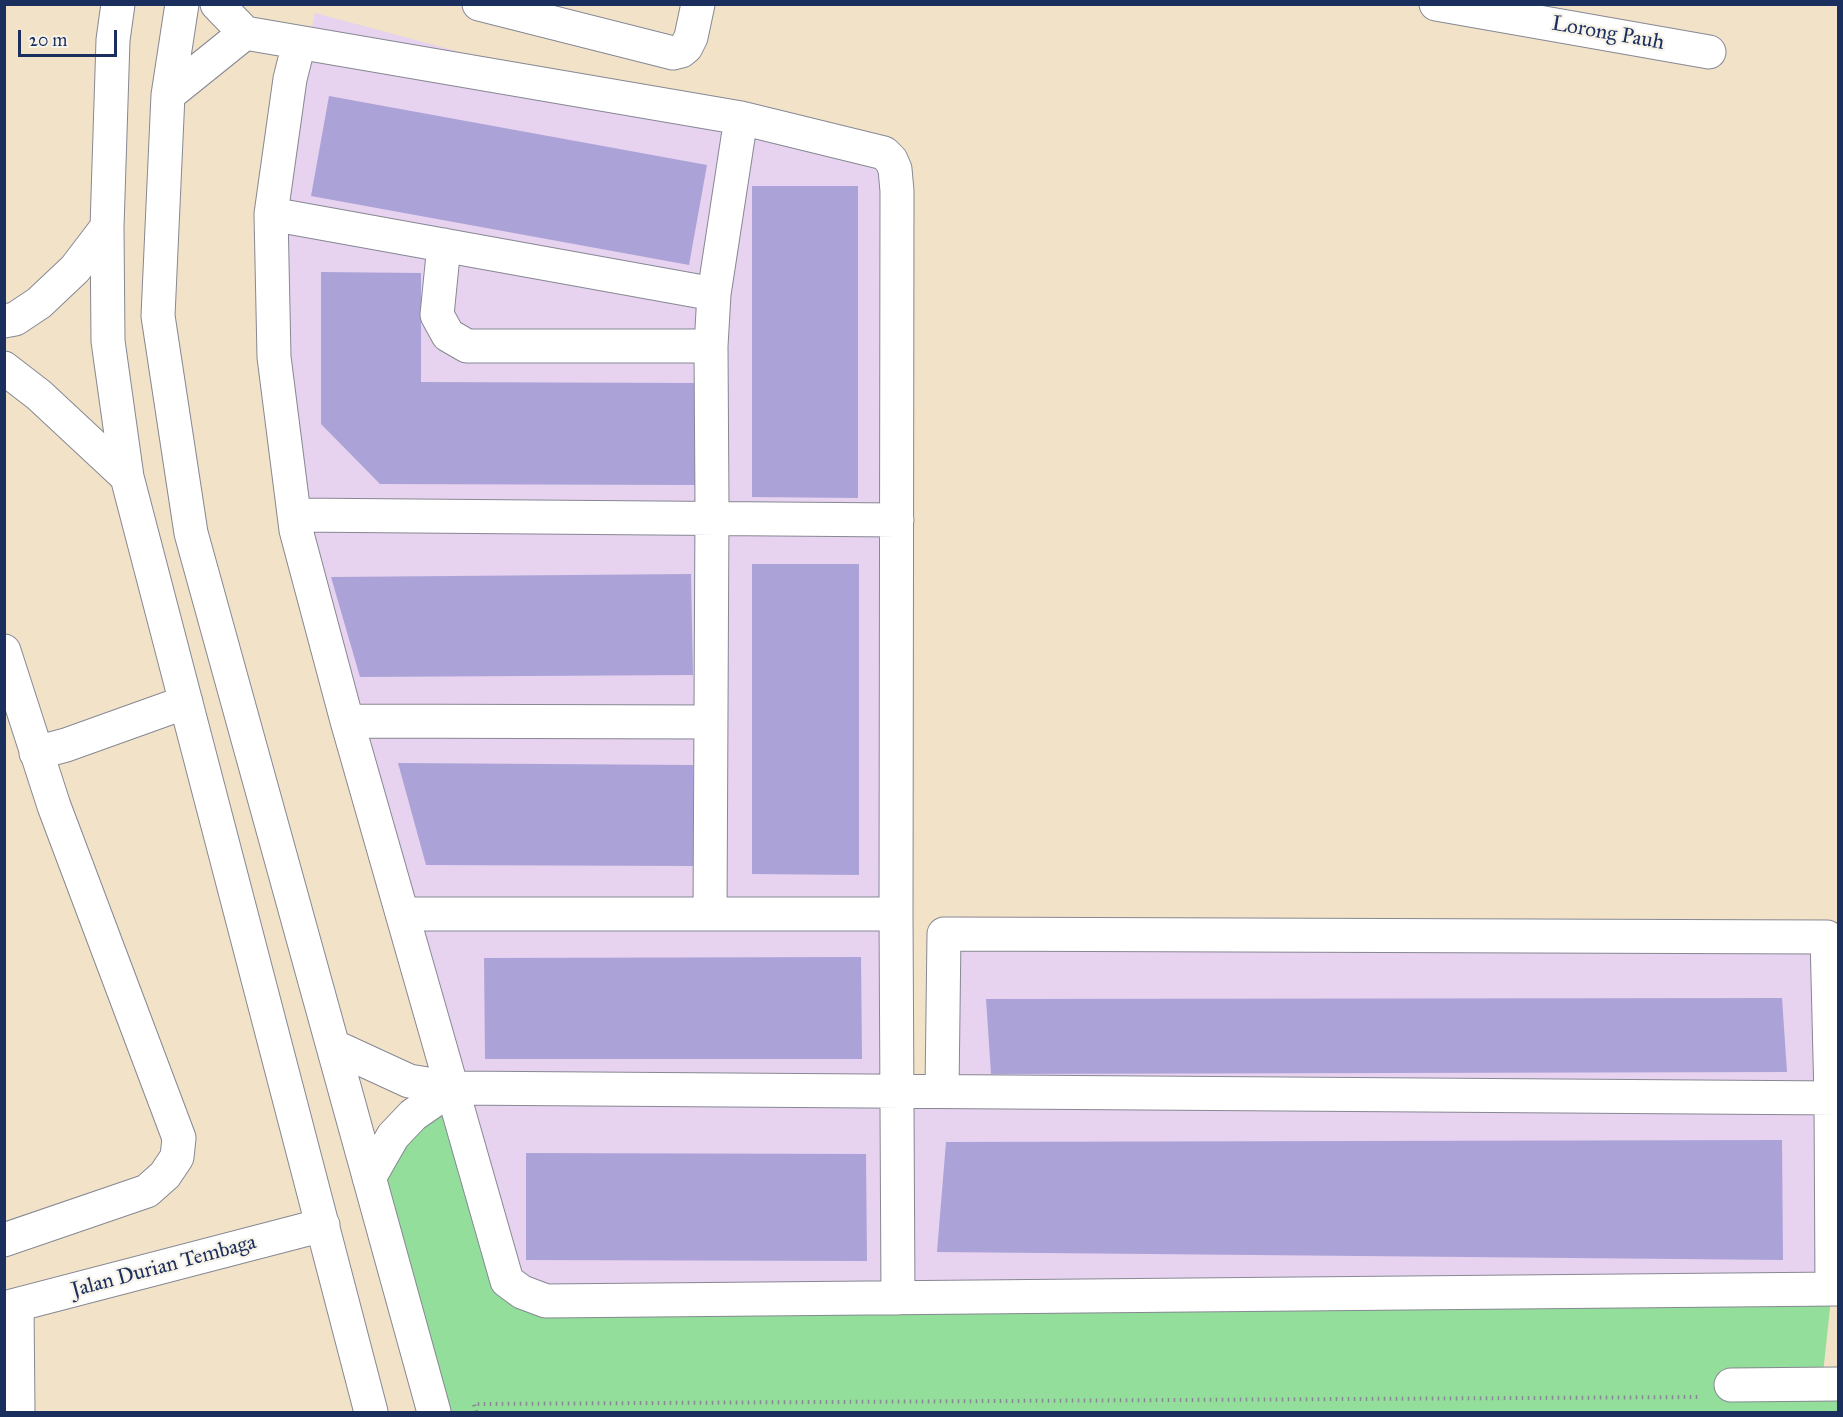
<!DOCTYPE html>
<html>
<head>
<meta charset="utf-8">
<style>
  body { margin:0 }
  #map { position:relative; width:1843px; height:1417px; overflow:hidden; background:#f2e2c8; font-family:"IM FELL Great Primer",serif }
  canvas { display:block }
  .frame { position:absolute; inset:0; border:6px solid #1b2f5e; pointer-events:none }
  .scale { position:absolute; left:18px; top:30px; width:99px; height:27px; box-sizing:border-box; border:3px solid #1b2f5e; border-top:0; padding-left:8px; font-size:18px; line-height:21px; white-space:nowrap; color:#1b2f5e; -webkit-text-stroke:4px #f7f3e8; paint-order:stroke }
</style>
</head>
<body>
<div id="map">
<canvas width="1843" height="1417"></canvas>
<div class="frame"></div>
<div class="scale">20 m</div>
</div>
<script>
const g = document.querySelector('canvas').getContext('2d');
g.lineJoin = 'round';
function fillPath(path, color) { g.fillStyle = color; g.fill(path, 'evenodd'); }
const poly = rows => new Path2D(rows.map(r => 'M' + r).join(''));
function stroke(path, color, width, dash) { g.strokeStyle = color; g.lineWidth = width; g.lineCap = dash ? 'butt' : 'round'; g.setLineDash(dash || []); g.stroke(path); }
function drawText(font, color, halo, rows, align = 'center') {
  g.font = font + ' "IM FELL Great Primer",serif'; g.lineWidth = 4.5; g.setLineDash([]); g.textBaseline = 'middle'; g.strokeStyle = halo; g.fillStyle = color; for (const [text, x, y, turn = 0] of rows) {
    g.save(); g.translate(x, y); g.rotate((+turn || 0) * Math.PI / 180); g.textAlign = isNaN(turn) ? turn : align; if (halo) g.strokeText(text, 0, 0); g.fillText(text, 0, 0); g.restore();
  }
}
const built = poly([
  [315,13,895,169,896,1091,941,1092,944,934,1827,937,1832,1289,522,1292,296,530,271,214]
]);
const green = poly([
  [452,1088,522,1292,1832,1289,1822,1383,1838,1384,1838,1412,436,1412,369,1178]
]);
const building = poly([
  [329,96,707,165,689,265,311,196],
  [752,186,858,186,858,498,752,497],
  [321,272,421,273,421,382,694,383,695,485,380,484,321,424],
  [752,564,859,564,859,875,752,874],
  [691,574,693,675,360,677,331,577],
  [398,763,693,765,693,866,426,865],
  [861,957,862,1059,485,1059,484,958],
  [1782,998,1787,1072,991,1074,986,999],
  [1782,1140,1783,1260,937,1252,946,1142],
  [526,1153,866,1154,867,1261,526,1260]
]);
const path = poly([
  [476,1412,474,1404,1700,1397]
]);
const minor = poly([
  [118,4,113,40,107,227,108,341,127,477,371,1412],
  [182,4,168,95,158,316,191,533,434,1412],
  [217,4,245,33,741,118,884,153,891,160,895,169,897,191,896,914,898,1298],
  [479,4,673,53,681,51,686,47,691,37,698,4],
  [1436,4,1709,52],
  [299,43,290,79,271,214,274,357,296,530,347,721,507,1281,522,1292,546,1301,1838,1289],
  [168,95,245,33],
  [271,214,714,294],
  [444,245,437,315,448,335,467,346,711,346],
  [4,321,15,319,39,303,75,269,107,227],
  [4,368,39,395,127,477],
  [294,515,897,520],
  [4,651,54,806,179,1138,177,1157,165,1175,147,1191,4,1240],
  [347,721,711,722],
  [36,753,66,745,186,702],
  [402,914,896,914],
  [710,914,712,508,711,346,714,294,741,118],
  [333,1046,409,1081,452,1088,1838,1098],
  [942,1091,944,934,1827,937,1831,1098,1832,1289],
  [369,1178,393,1136,413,1115,452,1088],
  [17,1305,18,1412],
  [4,1308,323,1225],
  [1731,1385,1838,1384]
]);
const streetNames = [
  ["Lorong Pauh",1608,34,10],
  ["Jalan Durian Tembaga",164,1267,-15]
];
fillPath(built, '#e7d2ef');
fillPath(green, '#93de9a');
fillPath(building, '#aba3d7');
stroke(minor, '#868893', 35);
stroke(path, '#868893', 4, [1.5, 4.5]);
stroke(minor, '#fff', 33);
drawText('21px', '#1b2f5e', '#f7f3e8', streetNames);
</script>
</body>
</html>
